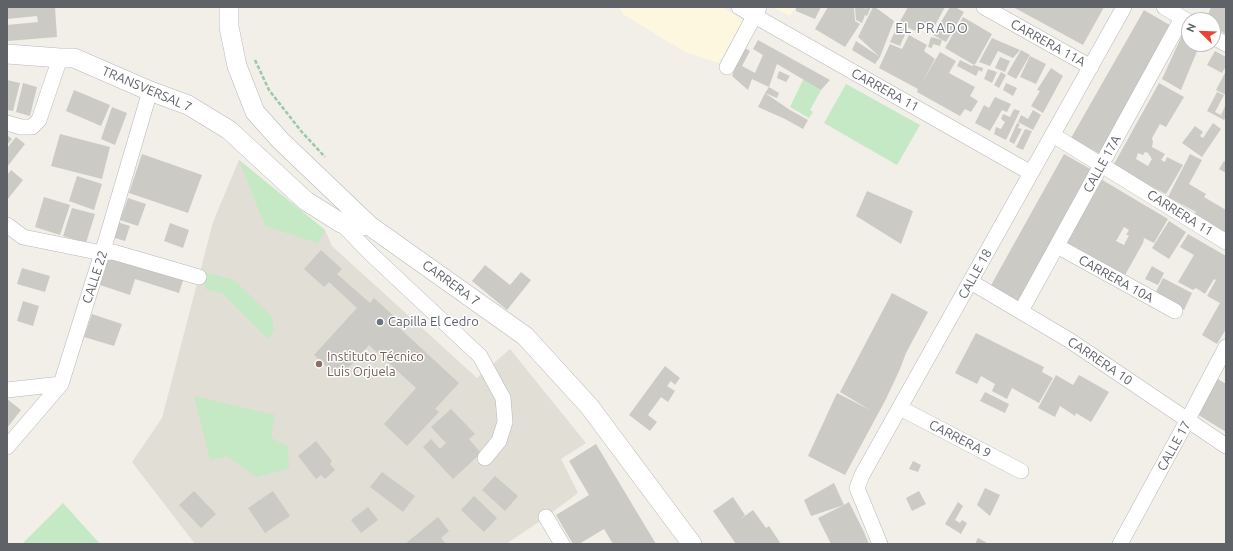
<!DOCTYPE html>
<html>
<head>
<meta charset="utf-8">
<style>
  body { margin:0 }
  #map { position:relative; width:1233px; height:551px; overflow:hidden; background:#f1efe8; font-family:Ubuntu,sans-serif }
  canvas { display:block }
  .frame { position:absolute; inset:0; border:8px solid #5f6368; pointer-events:none }
  .north { position:absolute; left:1181px; top:12px; width:40px; height:40px; box-sizing:border-box; background:#fff; border:1px solid #bfc1c3; border-radius:50%; rotate:293deg; font-size:11px; font-weight:700; line-height:16px; text-align:center; color:#5f6368 }
  .north::after { content:''; display:block; margin:auto; width:14px; height:18px; background:#ea4335; clip-path:polygon(50% 0,100% 100%,50% 72%,0 100%) }
</style>
</head>
<body>
<div id="map">
<canvas width="1233" height="551"></canvas>
<div class="frame"></div>
<div class="north">N</div>
</div>
<script>
const g = document.querySelector('canvas').getContext('2d');
g.lineJoin = 'round';
function fillPath(path, color) { g.fillStyle = color; g.fill(path, 'evenodd'); }
const poly = rows => new Path2D(rows.map(r => 'M' + r).join(''));
function stroke(path, color, width, dash) { g.strokeStyle = color; g.lineWidth = width; g.lineCap = dash ? 'butt' : 'round'; g.setLineDash(dash || []); g.stroke(path); }
function drawText(font, color, halo, rows, align = 'center') {
  g.font = font + ' Ubuntu,sans-serif'; g.lineWidth = 3; g.setLineDash([]); g.textBaseline = 'middle'; g.strokeStyle = halo; g.fillStyle = color; for (const [text, x, y, turn = 0] of rows) {
    g.save(); g.translate(x, y); g.rotate((+turn || 0) * Math.PI / 180); g.textAlign = isNaN(turn) ? turn : align; if (halo) g.strokeText(text, 0, 0); g.fillText(text, 0, 0); g.restore();
  }
}
const commercial = poly([
  [619,7,722,7,743,20,719,63,685,52,623,14],
  [773,7,796,7,790,16]
]);
const education = poly([
  [239,160,325,230,332,246,477,378,510,349,586,443,561,459,578,493,546,517,506,544,195,544,132,462,162,418,213,222]
]);
const green = poly([
  [804,78,821,90,810,110,813,112,809,118,790,107],
  [846,84,920,125,897,165,824,123],
  [239,160,325,230,318,243,265,226],
  [197,270,234,280,272,317,274,332,268,339,222,293,207,290],
  [194,396,275,415,271,438,288,446,289,468,257,477,227,456,210,460],
  [63,503,100,544,22,544]
]);
const building = poly([
  [7,7,55,7,57,37,8,41,7,25,38,22,37,16,7,19],
  [796,7,821,7,815,19,796,11],
  [828,7,854,7,855,21,860,24,845,47,815,29],
  [855,7,864,7,865,9,867,7,871,7,867,16,865,15,862,23,856,20],
  [873,7,875,7,894,21,880,57,875,64,852,50,856,41,880,57,858,37],
  [908,7,945,7,932,31,919,24,915,31,899,23],
  [950,7,955,7,964,12,946,42,933,35],
  [1013,7,1104,7,1083,45],
  [1211,7,1226,7,1226,34,1213,27,1213,20,1206,20],
  [1144,10,1173,27,1100,154,1071,138],
  [963,17,992,34,976,63,974,65,945,48],
  [898,25,907,30,900,46,890,42],
  [1184,31,1189,33,1189,44,1200,44,1181,90,1162,79],
  [909,35,927,45,924,51,935,59,921,84,940,52,956,61,949,73,975,87,970,96,978,101,971,112,965,109,960,116,917,92,918,89,879,68,890,44,902,49],
  [931,37,942,40,940,46,933,44,932,48,928,47],
  [992,38,1020,50,1013,58,998,51,990,66,979,62],
  [758,40,830,80,821,90,777,64,769,87,779,93,777,98,765,93,790,110,808,120,803,129,785,119,758,107,765,93,769,87,752,79,748,90,732,76,743,47,750,51,742,66,755,73,763,55,753,49],
  [1021,50,1030,55,1016,79,1007,74],
  [1215,51,1226,57,1226,66,1222,73,1207,65],
  [1030,56,1046,64,1036,84,1020,77],
  [1000,57,1010,61,1005,72,995,68],
  [960,60,972,66,974,65,983,68,982,72,979,70,976,76,957,66],
  [1051,68,1063,76,1043,113,1031,106,1040,91,1037,90],
  [988,69,997,72,992,83,984,79],
  [779,71,790,76,786,82,777,78],
  [1226,71,1226,95,1216,90],
  [1001,72,1006,75,999,88,994,85],
  [7,80,20,83,13,111,7,110],
  [23,83,37,87,30,116,16,112],
  [1006,83,1017,88,1013,96,1003,90],
  [1159,83,1184,97,1166,127,1160,124,1152,138,1153,142,1152,147,1165,154,1161,160,1165,162,1167,157,1183,165,1166,194,1130,176,1114,164],
  [1145,152,1148,153,1152,159,1148,166,1136,159,1138,153,1143,155],
  [74,90,110,105,101,126,66,111],
  [1217,92,1224,95,1215,112,1221,115,1226,104,1226,117,1224,120,1207,111],
  [995,97,1011,104,1007,112,1002,110,990,131,975,123,984,105,989,108],
  [112,107,127,113,115,145,101,139],
  [1014,109,1020,111,1006,140,994,134,996,127,1001,129,1005,122,1001,119,1003,114,1010,117],
  [1033,110,1041,115,1033,130,1018,122,1021,115,1028,119],
  [1017,123,1020,124,1018,128,1022,129,1014,144,1009,141],
  [1213,123,1221,129,1202,157,1182,143,1195,126,1203,132,1200,136,1203,138],
  [1025,129,1032,131,1023,150,1016,147],
  [60,134,110,147,102,179,51,166],
  [7,135,12,139,7,145],
  [16,137,25,144,7,167,7,148],
  [142,154,202,175,188,213,129,193],
  [1064,154,1092,170,1018,302,990,287],
  [1190,154,1202,160,1189,184,1206,194,1204,197,1226,210,1226,234,1194,215,1196,212,1168,197],
  [1224,161,1226,162,1226,173,1219,169],
  [11,170,23,180,7,200,7,175],
  [77,176,102,184,94,210,69,201],
  [1099,178,1168,219,1154,243,1144,238,1143,243,1125,275,1066,242],
  [1124,227,1129,230,1126,235,1129,235,1124,245,1116,241],
  [867,191,913,211,901,244,856,216],
  [44,197,70,205,60,235,35,227],
  [128,198,146,204,138,226,120,220],
  [72,208,95,214,86,243,63,236],
  [1169,221,1186,232,1169,259,1152,248],
  [117,222,130,226,125,241,112,237],
  [170,223,189,230,183,248,164,241],
  [1188,234,1226,256,1226,329,1217,344,1202,335,1220,303,1207,296,1216,280,1214,279,1205,294,1196,288,1193,290,1178,282,1194,255,1180,247],
  [112,248,186,271,179,293,135,279,130,295,100,285],
  [321,250,342,269,337,274,370,303,374,298,397,319,394,323,459,383,435,409,439,412,407,446,384,424,416,388,369,345,339,378,314,355,357,308,329,282,324,287,304,269],
  [485,265,510,285,521,272,531,280,507,310,472,281],
  [1152,266,1164,273,1158,285,1145,279],
  [22,268,50,276,45,292,17,284],
  [1163,278,1192,293,1184,310,1155,294],
  [892,293,928,312,906,353,900,369,886,399,845,475,808,456,837,393,870,410,840,392],
  [23,301,39,306,33,326,17,321],
  [92,314,122,324,114,346,84,337],
  [976,333,1044,367,1042,372,1053,378,1039,403,1012,388,1007,399,992,391,995,384,981,376,977,384,955,373],
  [665,366,680,378,675,385,671,381,667,386,675,391,668,402,661,397,648,415,657,422,650,431,629,415],
  [1056,375,1073,385,1079,375,1109,392,1091,422,1076,413,1075,416,1060,406,1055,417,1038,408],
  [1216,378,1226,384,1226,432,1197,414],
  [985,392,1009,404,1005,413,980,401],
  [7,399,21,410,7,428],
  [451,409,475,434,469,439,481,453,453,479,423,447,431,439,440,449,446,443,431,427],
  [316,441,332,461,330,464,335,470,325,479,321,475,316,479,298,456],
  [596,444,656,544,613,544,604,529,579,544,573,544,556,515,589,495,569,461],
  [913,461,921,465,918,472,909,469],
  [382,472,415,496,403,512,370,487],
  [495,476,518,496,505,511,482,490],
  [834,483,844,505,849,502,864,532,869,544,831,544,818,518,844,505,811,516,804,500],
  [985,488,1000,495,990,516,977,505],
  [194,491,216,514,201,528,179,505],
  [273,491,290,516,265,533,248,508],
  [919,491,926,504,912,511,906,498],
  [474,496,497,518,484,532,461,510],
  [733,497,745,515,739,520,753,510,766,528,769,526,781,544,736,544,713,511],
  [958,502,963,506,955,520,960,523,962,520,967,523,961,534,945,524],
  [368,507,378,520,361,533,351,520],
  [438,517,449,531,441,538,446,544,405,544],
  [978,538,989,544,975,544]
]);
const path = poly([
  [255,60,269,90,301,131,325,157]
]);
const minor = poly([
  [739,7,1031,173],
  [984,7,1091,67],
  [1164,7,1189,22],
  [1213,37,1226,44],
  [727,67,759,7],
  [7,123,21,127,32,127,39,120,60,58],
  [1053,135,1226,242],
  [341,223,371,254,480,356,503,398,505,422,499,441,485,458],
  [7,225,23,237,102,253,113,252,199,277],
  [1057,246,1175,311],
  [971,282,1069,340,1226,446],
  [1021,311,1182,18],
  [7,390,61,384],
  [900,408,1021,471],
  [7,447,61,384,107,237,150,91],
  [546,517,562,544],
  [880,544,857,488,862,475,1124,7],
  [1120,544,1187,421,1226,347]
]);
const tertiary = poly([
  [229,7,229,27,237,66,255,112,280,140,370,226,525,336,589,406,692,544],
  [7,54,60,58,74,58,150,91,188,105,229,130,306,201,341,223,370,226]
]);
const markers = [
  [380,322,4,"#6b7280"],
  [319,364,4,"#8d6e63"]
];
const streetNames = [
  ["CARRERA 11A",1048,43,29],
  ["TRANSVERSAL 7",147,89,23],
  ["CARRERA 11",885,90,29],
  ["CALLE 17A",1102,164,-61],
  ["CARRERA 11",1180,213,32],
  ["CALLE 18",975,274,-61],
  ["CALLE 22",95,277,-72],
  ["CARRERA 10A",1116,279,29],
  ["CARRERA 7",451,283,36],
  ["CARRERA 10",1100,361,34],
  ["CARRERA 9",960,439,27],
  ["CALLE 17",1174,446,-61]
];
const worshipNames = [
  ["Capilla El Cedro",388,322]
];
const educationNames = [
  ["Instituto Técnico",327,357],
  ["Luis Orjuela",327,372]
];
const neighbourhoodNames = [
  ["EL PRADO",932,28]
];
fillPath(commercial, '#fef7e0');
fillPath(education, '#e1ded6');
fillPath(green, '#c5e8c5');
fillPath(building, '#cccac5');
stroke(minor, '#b5b8bc', 16);
stroke(tertiary, '#b5b8bc', 20);
stroke(path, '#9cc7a9', 2.5, [4, 2]);
stroke(minor, '#fff', 15);
stroke(tertiary, '#fff', 19);
for (const [x, y, r, color] of markers) { const dot = new Path2D(); dot.arc(x, y, r, 0, 2 * Math.PI); g.fillStyle = color; g.fill(dot); stroke(dot, '#fff', 1.5); }
drawText('13px', '#5f6368', '#fff', streetNames);
drawText('13px', '#5b616d', '#fff', worshipNames, 'left');
drawText('13px', '#785e54', '#fff', educationNames, 'left');
g.letterSpacing = '1px';
drawText('14px', '#70757a', '#fff', neighbourhoodNames);
g.letterSpacing = '0px';
</script>
</body>
</html>
